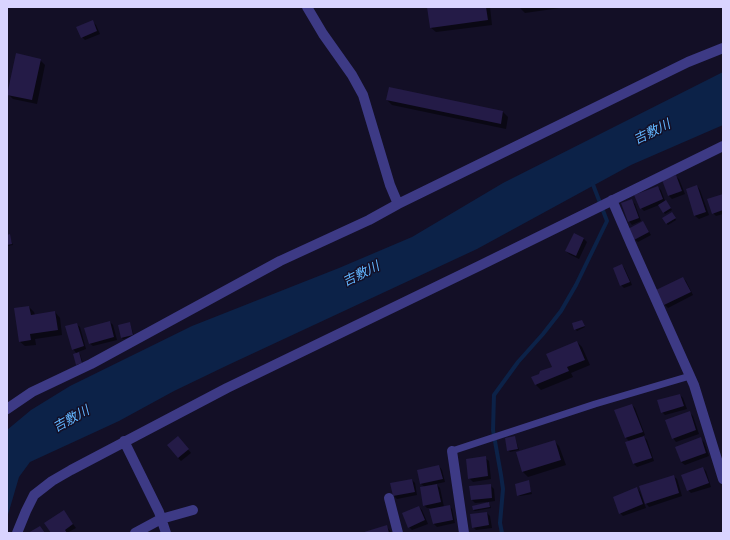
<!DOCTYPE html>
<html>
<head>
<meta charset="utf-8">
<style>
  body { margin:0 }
  #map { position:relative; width:730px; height:540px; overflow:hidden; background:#130f26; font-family:"Public Sans",sans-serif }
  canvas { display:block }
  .frame { position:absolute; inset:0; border:8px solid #d9d4ff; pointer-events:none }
</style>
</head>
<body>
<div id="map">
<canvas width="730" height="540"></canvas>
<div class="frame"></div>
</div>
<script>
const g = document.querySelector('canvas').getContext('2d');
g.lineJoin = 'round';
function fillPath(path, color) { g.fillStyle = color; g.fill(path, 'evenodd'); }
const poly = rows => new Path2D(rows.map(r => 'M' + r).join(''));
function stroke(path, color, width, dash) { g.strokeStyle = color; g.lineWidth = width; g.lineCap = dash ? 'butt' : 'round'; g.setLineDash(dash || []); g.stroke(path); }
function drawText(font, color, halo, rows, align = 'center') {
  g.font = font + ' "Public Sans","Noto Sans JP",sans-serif'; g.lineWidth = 3; g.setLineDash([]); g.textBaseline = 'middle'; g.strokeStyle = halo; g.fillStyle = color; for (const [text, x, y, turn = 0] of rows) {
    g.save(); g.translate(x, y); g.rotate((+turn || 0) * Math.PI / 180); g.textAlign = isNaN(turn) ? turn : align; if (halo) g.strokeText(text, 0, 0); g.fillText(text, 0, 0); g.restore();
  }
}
const water = poly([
  [723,72,723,125,631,165,477,249,228,365,174,391,119,421,30,462,19,477,7,518,7,430,31,410,70,386,192,326,339,268,412,237,503,183]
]);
const shadow = poly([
  [428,7,490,7,492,25,436,32,430,27],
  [519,7,567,7,525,13],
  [92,21,96,25,100,34,85,40,82,37],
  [40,60,45,65,37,104,13,99,8,94],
  [389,88,503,112,508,117,506,129,392,105,387,100],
  [675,176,679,179,685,194,672,199,669,196,663,181],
  [697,186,700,190,709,215,699,219,695,216,687,190],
  [657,187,661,190,665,201,672,210,665,214,659,205,644,211,641,208],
  [723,195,723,214,716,216,713,213],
  [631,200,635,204,641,221,632,225,629,221],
  [673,214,676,220,668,225,666,223],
  [643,222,651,235,638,242,634,239],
  [574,234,584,239,587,242,579,259,569,254,566,251],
  [9,235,13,245,7,246,7,236],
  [622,265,625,269,632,285,624,288,621,285],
  [683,278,686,281,693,295,668,308,665,305,658,291],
  [29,307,34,312,35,315,55,312,60,318,62,335,35,339,36,345,25,346,19,341],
  [582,321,585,327,577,331,575,329],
  [110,322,113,325,117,340,93,346,89,343],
  [130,323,134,336,123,339,121,337],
  [76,324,80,327,86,349,78,352,80,354,83,364,78,365,77,364,77,354,73,349],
  [577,342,582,347,590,365,571,373,573,377,541,390,536,385],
  [680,395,683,398,687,409,665,415,662,412],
  [632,405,635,408,645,435,643,436,647,440,654,461,637,467,634,464,630,442,626,438],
  [690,413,693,416,699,434,676,442,673,438],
  [515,437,519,450,510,452,508,450],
  [700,439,704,442,709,456,685,465,681,462],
  [181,441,191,453,181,461,178,458],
  [554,441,559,446,566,465,528,477,523,472,517,452],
  [485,458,489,461,491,479,473,482,469,478],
  [439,466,442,470,445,482,436,484,440,488,444,507,449,506,452,509,455,523,437,527,434,524,430,508,427,508,424,505,425,487,421,484,418,471],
  [703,468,706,471,711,487,691,493,688,490],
  [673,476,677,479,682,496,649,507,644,501],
  [412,480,415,483,417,495,397,499,394,496],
  [528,482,532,494,520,496,518,495],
  [490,485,494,489,495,501,488,502,490,505,491,508,475,511,473,510,487,504,487,502,475,503,472,500,471,487],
  [637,488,640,492,646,508,623,516,620,513],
  [419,507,422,510,428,524,412,530,409,527],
  [64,512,76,528,67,533,52,533],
  [487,513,490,516,492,528,476,530,473,527],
  [386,526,392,533,363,533]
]);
const stream = poly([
  [502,533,500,523,503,489,501,475,493,430,494,395,518,362,543,334,561,311,576,285,607,221,592,182]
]);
const building = poly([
  [427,7,486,7,488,20,430,28],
  [93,20,97,31,81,38,76,27],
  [16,53,41,59,32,100,7,95],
  [389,87,503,111,501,124,386,100],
  [676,175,682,191,668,196,662,180],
  [697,185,706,212,694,216,686,189],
  [658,186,663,199,640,209,634,195],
  [723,194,723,210,712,214,707,199],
  [632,199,639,218,628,222,621,203],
  [666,200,671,208,663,213,658,205],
  [672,212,676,218,666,224,662,218],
  [643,221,649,232,634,240,628,229],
  [574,233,584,238,576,256,565,251],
  [10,234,12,244,7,245,7,235],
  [622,264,630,282,620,286,613,268],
  [683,277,691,292,664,305,656,290],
  [29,306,31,315,55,311,58,330,30,334,31,340,19,342,14,308],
  [582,320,585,326,574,330,572,323],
  [110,321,114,337,89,344,84,328],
  [130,322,133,335,121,338,118,325],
  [77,323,84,346,72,350,65,326],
  [577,341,585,360,567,367,569,371,535,385,531,377,539,374,540,371,552,367,546,354],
  [79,352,82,363,76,365,73,354],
  [680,394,684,406,661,413,657,400],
  [632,404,643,432,625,438,614,410],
  [690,411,696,430,672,439,665,420],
  [178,436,189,449,178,458,167,445],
  [515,436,518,449,507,451,505,438],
  [644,436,652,458,633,464,625,442],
  [701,437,706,453,681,462,675,447],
  [555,440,561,460,522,472,516,452],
  [486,456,488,476,468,479,466,459],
  [439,465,443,479,420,484,417,470],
  [703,467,709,483,687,491,681,475],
  [674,475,679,493,645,504,639,486],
  [412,479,415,492,393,496,390,483],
  [529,480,531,492,517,496,515,484],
  [437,484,441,502,423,506,420,487],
  [491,484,492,498,471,500,469,486],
  [637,487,643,504,619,514,613,497],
  [489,502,490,507,473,510,472,506],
  [450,505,453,520,433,524,429,509],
  [419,506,425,520,408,528,402,513],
  [64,510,73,524,65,530,67,533,51,533,44,523],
  [487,512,489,525,472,528,470,514],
  [387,525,389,533,361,533],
  [40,526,45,533,28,533]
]);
const lane = poly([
  [452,451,595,404,690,376]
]);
const street = poly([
  [307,7,323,34,352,75,363,95,390,185,398,204],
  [612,200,631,244,694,385,723,479],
  [7,409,32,392,91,364,280,261,369,220,398,204,688,62,723,48],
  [124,441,159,512,166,533],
  [452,451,464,533],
  [389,498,398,533],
  [17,533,26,511,34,495,52,481,71,470,227,388,481,265,723,146],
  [135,533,161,519,193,510]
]);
const waterNames = [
  ["吉敷川",652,132,-26],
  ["吉敷川",361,274,-26],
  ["吉敷川",71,419,-29]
];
fillPath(water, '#0c2248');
fillPath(shadow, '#0007');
stroke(stream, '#0c2248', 4);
fillPath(building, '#241b47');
stroke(lane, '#3d3a85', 7);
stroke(street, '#3d3a85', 10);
drawText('italic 13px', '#62b6ff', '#130f26', waterNames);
</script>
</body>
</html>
